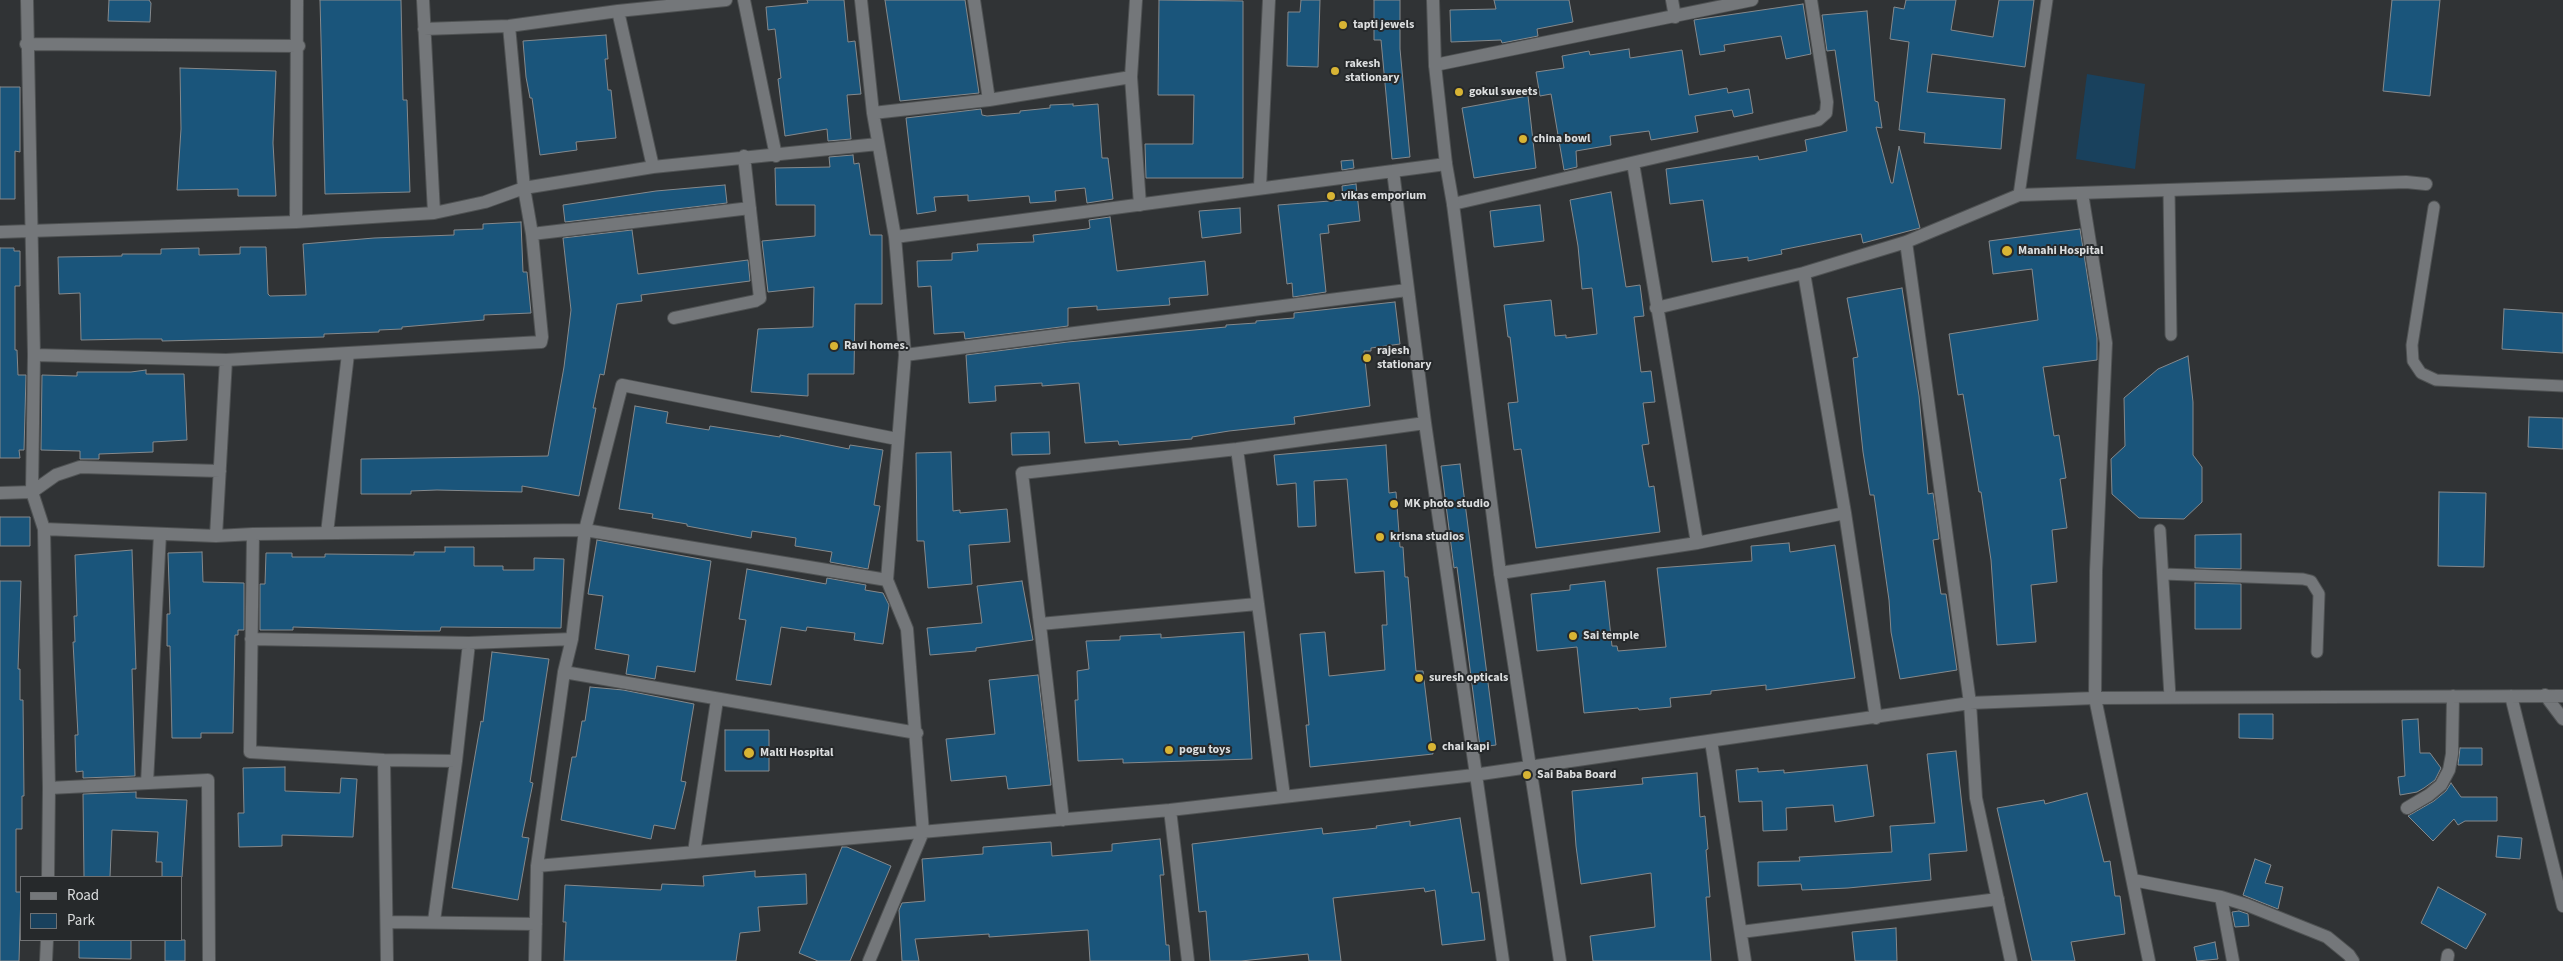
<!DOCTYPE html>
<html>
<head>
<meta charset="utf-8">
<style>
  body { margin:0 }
  #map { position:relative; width:2563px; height:961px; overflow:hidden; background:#303335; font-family:"Source Sans 3",sans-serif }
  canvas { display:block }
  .legend { position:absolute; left:20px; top:876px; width:162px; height:65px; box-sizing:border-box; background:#26292b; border:1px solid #6f7173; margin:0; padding:6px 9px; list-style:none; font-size:15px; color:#dcdedf }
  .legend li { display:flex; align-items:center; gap:10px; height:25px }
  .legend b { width:25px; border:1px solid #6f7173 }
</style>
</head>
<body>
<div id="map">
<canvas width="2563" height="961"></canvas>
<ul class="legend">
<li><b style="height:6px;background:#74777a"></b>Road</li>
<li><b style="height:14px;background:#19415d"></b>Park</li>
</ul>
</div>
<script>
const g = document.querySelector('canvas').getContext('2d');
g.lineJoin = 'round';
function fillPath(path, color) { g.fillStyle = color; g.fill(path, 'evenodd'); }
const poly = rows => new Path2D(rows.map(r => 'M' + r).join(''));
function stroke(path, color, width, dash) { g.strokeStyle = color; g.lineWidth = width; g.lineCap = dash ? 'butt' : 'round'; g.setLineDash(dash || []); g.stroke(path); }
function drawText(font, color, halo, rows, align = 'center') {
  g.font = font + ' "Source Sans 3",sans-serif'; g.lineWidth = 4; g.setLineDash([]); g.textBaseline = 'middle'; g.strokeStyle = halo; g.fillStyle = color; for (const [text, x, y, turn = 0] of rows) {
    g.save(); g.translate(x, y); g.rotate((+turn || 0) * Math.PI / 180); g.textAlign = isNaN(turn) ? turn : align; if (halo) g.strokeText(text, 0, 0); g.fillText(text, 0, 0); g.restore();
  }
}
const green = poly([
  [2087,74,2145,84,2135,169,2076,159]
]);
const building = poly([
  [109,0,149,0,151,3,150,22,108,21,109,0],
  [320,0,401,0,403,100,407,100,410,192,325,194,320,0],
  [807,0,844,0,848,42,855,41,861,94,847,95,851,139,828,141,827,129,785,136,778,79,781,78,775,29,768,30,766,7,808,3,807,0],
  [885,0,965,0,979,93,900,101,885,0],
  [1159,0,1243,1,1243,178,1146,178,1145,144,1193,144,1194,95,1158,95,1159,0],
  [1301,0,1320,0,1318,67,1287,66,1288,12,1300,12,1301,0],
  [1374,0,1400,0,1400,49,1410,157,1392,159,1381,40,1374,40,1374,0],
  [1494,0,1569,0,1573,22,1537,29,1538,36,1502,43,1501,40,1451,42,1450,10,1496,9,1494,0],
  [1906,0,1956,0,1951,30,1993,37,1999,0,2034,0,2025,67,1932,54,1927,92,2005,99,2001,149,1924,143,1925,133,1899,130,1909,42,1890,39,1894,7,1904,9,1906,0],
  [2392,0,2440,0,2430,96,2383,91,2392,0],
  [1803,4,1811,54,1786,59,1781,36,1724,45,1725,51,1700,55,1694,20,1803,4],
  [1867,11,1875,101,1878,102,1882,128,1876,127,1891,183,1893,183,1899,146,1920,228,1863,243,1861,234,1781,250,1782,254,1748,261,1748,257,1712,262,1703,200,1670,204,1666,169,1758,156,1759,160,1807,151,1805,140,1847,131,1835,50,1827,51,1822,15,1867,11],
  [606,35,608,59,605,59,608,90,611,90,616,138,576,142,577,150,540,155,532,98,530,98,526,77,523,41,606,35],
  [1629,49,1630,58,1682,50,1689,95,1727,88,1728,93,1749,89,1753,113,1734,117,1732,110,1695,116,1698,132,1651,140,1649,131,1610,136,1611,145,1576,151,1577,167,1564,170,1551,94,1540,96,1536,72,1564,68,1562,56,1589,51,1590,55,1629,49],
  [180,68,276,71,273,143,276,196,238,196,238,189,177,190,181,129,180,68],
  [0,87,20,87,20,152,15,151,15,199,0,199,0,87],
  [1528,96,1536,168,1474,178,1462,108,1528,96],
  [1073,104,1073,106,1098,104,1102,158,1108,158,1113,199,1087,203,1085,188,1055,191,1056,201,1030,203,1029,196,968,201,968,195,934,197,936,211,917,214,906,118,981,109,982,115,987,116,1020,113,1020,111,1050,108,1050,105,1073,104],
  [853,155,854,164,859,163,870,235,882,235,882,304,855,304,854,374,808,374,808,396,751,392,758,329,813,327,814,287,768,292,762,241,815,236,815,205,776,205,775,168,830,167,829,157,853,155],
  [1353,160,1354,168,1342,170,1341,161,1353,160],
  [1356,184,1360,221,1328,225,1329,233,1320,234,1326,292,1293,297,1292,283,1287,284,1278,205,1343,200,1342,186,1356,184],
  [725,185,727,203,565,222,563,205,656,191,725,185],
  [1611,192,1626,287,1640,285,1644,316,1634,317,1641,372,1651,371,1655,402,1643,403,1649,444,1642,445,1649,487,1654,486,1660,532,1536,548,1521,449,1514,450,1508,403,1518,402,1510,337,1508,337,1504,305,1551,300,1555,336,1566,335,1566,338,1597,334,1592,288,1582,289,1578,246,1570,200,1611,192],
  [1540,205,1544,241,1494,247,1490,211,1540,205],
  [1240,208,1241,233,1202,238,1199,211,1240,208],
  [1110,217,1117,271,1205,261,1208,295,1169,298,1170,305,1097,310,1097,306,1068,308,1068,326,965,339,964,332,934,334,931,286,918,287,917,261,952,260,952,253,978,251,977,244,1034,242,1033,235,1087,229,1090,228,1089,220,1110,217],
  [521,222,523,272,527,272,531,313,484,315,484,320,402,327,402,329,379,330,379,332,324,334,324,337,162,341,162,339,135,339,81,340,80,293,59,294,58,257,122,256,122,254,161,254,161,249,199,248,199,255,240,254,240,247,266,247,268,294,270,296,306,295,303,244,374,238,454,235,454,230,483,229,483,224,521,222],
  [2080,229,2097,338,2097,360,2043,367,2054,436,2059,435,2066,478,2060,479,2067,528,2052,530,2057,582,2031,585,2036,642,1997,645,1991,560,1981,492,1979,492,1963,394,1958,395,1949,334,2038,320,2032,269,1993,274,1989,241,2080,229],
  [632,230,638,274,748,260,750,281,641,295,642,301,617,304,604,375,600,374,593,408,596,408,579,496,522,486,522,492,437,490,411,491,411,494,361,494,361,459,548,456,564,367,571,310,563,238,632,230],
  [0,248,14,248,14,251,20,251,20,286,15,286,15,350,17,350,18,375,26,375,24,450,19,450,20,458,0,458,0,248],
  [1902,288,1919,396,1928,494,1933,493,1939,539,1933,540,1941,594,1946,594,1957,670,1900,679,1891,632,1889,600,1874,495,1870,495,1863,452,1853,358,1858,357,1847,298,1902,288],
  [1395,302,1400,344,1371,348,1371,351,1364,351,1370,406,1294,417,1295,424,1229,431,1192,437,1192,439,1119,445,1118,441,1085,443,1079,383,1042,386,1042,383,995,386,996,401,969,403,966,355,1068,342,1226,327,1226,325,1256,323,1256,321,1294,318,1294,313,1395,302],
  [2504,309,2563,313,2563,353,2502,349,2504,309],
  [2188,356,2193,402,2193,455,2202,467,2202,502,2184,519,2139,518,2112,494,2111,459,2125,446,2124,398,2158,369,2188,356],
  [146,370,146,374,184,374,187,440,153,442,153,452,99,454,99,459,80,459,80,451,41,450,42,375,77,376,77,372,131,372,146,370],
  [635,406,668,412,666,423,709,430,710,426,780,437,780,435,849,449,850,445,883,450,874,505,880,506,868,569,830,562,832,552,795,546,796,538,752,531,751,538,687,526,687,524,652,518,653,514,619,509,635,406],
  [2529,417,2563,418,2563,449,2528,447,2529,417],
  [1049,432,1050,454,1012,455,1011,433,1049,432],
  [1386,445,1389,493,1396,492,1400,547,1403,547,1405,577,1408,577,1416,671,1423,671,1433,754,1310,767,1306,725,1309,725,1300,634,1325,632,1329,676,1385,670,1382,625,1387,625,1384,571,1355,573,1347,479,1314,481,1316,526,1298,527,1296,483,1277,485,1274,455,1386,445],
  [951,452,953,511,960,510,960,513,1007,509,1010,542,969,545,972,584,928,588,924,541,917,541,916,453,951,452],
  [1460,464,1496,745,1480,747,1457,567,1454,568,1441,466,1460,464],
  [2439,492,2486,493,2484,567,2438,566,2439,492],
  [0,517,30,517,30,546,0,546,0,517],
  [2241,534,2241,569,2195,568,2195,535,2241,534],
  [597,540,711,561,695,672,657,666,655,679,626,674,629,655,595,649,603,596,588,594,597,540],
  [1789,543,1790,552,1835,545,1855,678,1766,690,1766,685,1711,691,1711,694,1670,698,1671,707,1639,710,1638,708,1584,713,1577,647,1537,651,1531,594,1570,590,1570,585,1605,581,1612,646,1617,646,1618,651,1666,647,1657,568,1752,561,1751,546,1789,543],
  [445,547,474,547,474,566,503,566,503,570,534,570,534,558,564,559,561,628,441,627,440,631,415,631,293,627,293,630,260,630,260,584,265,584,266,553,292,553,292,557,325,557,325,554,414,555,414,552,445,552,445,547],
  [132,550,136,669,132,669,135,776,83,778,83,771,76,772,75,735,78,735,73,642,75,642,74,616,77,616,75,555,132,550],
  [202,552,203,582,244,583,244,630,238,630,238,635,235,635,233,733,201,733,201,738,172,738,170,646,167,646,167,614,170,614,168,553,202,552],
  [747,569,826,584,827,578,866,585,865,590,883,593,889,605,883,644,854,640,855,633,807,627,806,631,781,627,771,685,736,680,746,620,739,619,747,569],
  [0,581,21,581,18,669,20,669,20,700,23,700,24,796,22,796,22,829,16,829,16,892,21,892,19,961,0,961,0,581],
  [1022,581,1033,640,976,648,976,651,930,655,927,628,982,623,977,586,1022,581],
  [2195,583,2241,584,2241,629,2195,629,2195,583],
  [1244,632,1252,759,1123,763,1123,759,1078,761,1075,700,1078,700,1077,671,1089,669,1086,641,1120,640,1120,636,1161,634,1161,638,1244,632],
  [492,652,549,659,530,782,533,783,522,837,529,838,518,900,452,888,481,721,483,722,492,652],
  [1038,675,1051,785,1008,789,1006,776,951,781,946,739,995,734,989,680,1038,675],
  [590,687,623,690,694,704,681,781,686,782,675,829,654,825,651,839,561,820,572,757,576,757,582,721,585,721,590,687],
  [2239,714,2273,714,2273,739,2239,738,2239,714],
  [2418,719,2420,753,2430,753,2441,768,2435,780,2424,788,2417,792,2400,795,2398,777,2405,776,2402,720,2418,719],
  [725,730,769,730,769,771,725,771,725,730],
  [2460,748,2482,748,2482,765,2458,765,2460,748],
  [1956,751,1967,851,1929,854,1931,880,1848,888,1802,890,1801,884,1758,886,1758,862,1800,861,1799,857,1892,852,1890,826,1935,823,1927,754,1956,751],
  [1867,765,1874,816,1835,822,1833,805,1786,808,1787,830,1763,831,1762,801,1739,802,1736,770,1758,768,1758,772,1784,770,1784,773,1867,765],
  [285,767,285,791,340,793,341,778,357,779,353,837,282,835,282,846,239,847,238,813,244,813,243,768,285,767],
  [1697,773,1700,817,1705,816,1708,849,1706,850,1710,897,1706,897,1711,961,1593,961,1590,936,1655,927,1651,873,1581,884,1576,846,1572,791,1643,784,1642,778,1697,773],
  [2451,783,2461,797,2497,797,2497,821,2465,821,2458,825,2454,819,2433,841,2408,816,2434,801,2446,791,2451,783],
  [136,792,136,798,187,800,182,877,162,877,162,862,156,862,158,832,112,830,110,877,84,877,83,794,136,792],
  [2087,793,2104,862,2110,861,2115,896,2120,896,2125,934,2071,942,2075,961,2032,961,1997,808,2044,800,2045,804,2087,793],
  [1460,818,1472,893,1479,892,1485,940,1442,945,1435,890,1425,892,1424,888,1333,898,1341,961,1309,961,1308,954,1241,961,1210,961,1206,911,1199,912,1192,844,1322,828,1323,834,1377,828,1376,826,1410,821,1410,826,1460,818],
  [2498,836,2522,838,2520,859,2496,857,2498,836],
  [1160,839,1164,875,1160,875,1166,945,1169,945,1170,961,1090,961,1088,930,989,937,989,934,915,939,919,961,902,961,899,910,902,903,925,901,922,859,983,854,983,847,1051,842,1052,856,1112,851,1112,844,1160,839],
  [842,847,847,847,891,866,850,961,818,961,799,953,842,847],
  [2255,859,2271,865,2265,883,2283,887,2278,909,2243,895,2255,859],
  [755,871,755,877,806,874,807,904,758,907,760,931,740,933,736,961,564,961,566,922,563,922,565,885,661,890,662,884,704,886,703,876,755,871],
  [2438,887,2486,914,2466,949,2421,923,2438,887],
  [2239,911,2248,914,2249,926,2235,927,2232,912,2239,911],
  [1896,928,1897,961,1855,961,1852,932,1896,928],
  [79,940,131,940,131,959,79,958,79,940],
  [165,940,185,940,185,961,165,961,165,940],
  [2215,942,2218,959,2197,961,2194,947,2215,942]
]);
const service = poly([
  [2169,190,2171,335],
  [2019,195,2047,0],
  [2434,207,2412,345,2413,361,2421,373,2436,380,2563,386],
  [2160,530,2170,697],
  [2163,574,2303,579,2311,581,2319,594,2317,652]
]);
const minor = poly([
  [27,0,34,355,32,492,44,529,49,788,48,877],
  [423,0,434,213],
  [744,0,776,156],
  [861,0,873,113,895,237,905,355,887,580,907,629,923,832,869,961],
  [974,0,989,100],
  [1136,0,1131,77,1140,205],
  [1672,0,1675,17],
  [618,11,653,167],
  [424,29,509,26,618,11,726,0],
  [26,44,299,46],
  [1435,65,1752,0],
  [873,113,989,100,1131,77],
  [1633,163,1697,543],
  [1393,171,1425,423,1503,961],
  [1260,187,1269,0],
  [2082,193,2106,343,2096,571,2095,698,2149,961],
  [1453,204,1818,120,1826,113,1827,102,1811,0],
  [296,222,297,0],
  [0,232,296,222,434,213,485,202,524,188,653,167,878,144],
  [532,234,750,208],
  [895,237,1446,164],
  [1906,242,1970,703,1976,798,2011,961],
  [1804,273,1845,513,1876,718],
  [1656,308,1804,273,1906,242,2019,195,2406,182,2426,184],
  [674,318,755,301,760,298,744,156],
  [34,355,226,360,541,342,542,337,532,234,524,188,509,26],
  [905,355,1407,290],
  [1237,449,1284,796],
  [0,493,32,492,56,475,80,467,220,471],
  [44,529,216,536,253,534,585,530,887,580],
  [327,533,348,354],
  [253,534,250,752,384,760,456,761],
  [216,536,226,360],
  [1500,573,1697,543,1845,513],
  [1040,624,1257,604],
  [251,639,469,643,572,639],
  [564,672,917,733],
  [2545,695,2563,719],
  [2511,696,2563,906],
  [1711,741,1745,961],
  [384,760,387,961],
  [147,783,160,534],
  [49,788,208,780,209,961],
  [2407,808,2429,795,2441,785,2449,770,2452,754,2453,696],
  [1170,810,1188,961],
  [1063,820,1022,473,1237,449,1425,423],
  [694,852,717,700],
  [537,866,1170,810,1474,775,1970,703,2095,698,2563,696],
  [2133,880,2221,897,2247,905,2327,937,2349,955,2353,961],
  [2221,897,2233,961],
  [434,921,456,761,469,643],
  [387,922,536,924],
  [1741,932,1998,899],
  [46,961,47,940],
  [535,961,537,866,564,672,572,639,585,530,622,385,897,439],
  [2447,961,2448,955]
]);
const tertiary = poly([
  [1433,0,1435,65,1446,164,1453,204,1500,573,1560,961]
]);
const markers = [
  [1343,25,5,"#d8b434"],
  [1335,71,5,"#d8b434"],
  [1459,92,5,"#d8b434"],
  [1523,139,5,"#d8b434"],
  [1331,196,5,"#d8b434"],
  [2007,251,6,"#d8b434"],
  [834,346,5,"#d8b434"],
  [1367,358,5,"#d8b434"],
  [1394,504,5,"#d8b434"],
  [1380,537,5,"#d8b434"],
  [1573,636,5,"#d8b434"],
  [1419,678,5,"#d8b434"],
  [1432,747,5,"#d8b434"],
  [1169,750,5,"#d8b434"],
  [749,753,6,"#d8b434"],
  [1527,775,5,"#d8b434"]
];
const poiNames = [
  ["tapti jewels",1353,25],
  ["rakesh",1345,64],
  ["stationary",1345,78],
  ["gokul sweets",1469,92],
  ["china bowl",1533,139],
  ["vikas emporium",1341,196],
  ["Manahi Hospital",2018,251],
  ["Ravi homes.",844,346],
  ["rajesh",1377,351],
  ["stationary",1377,365],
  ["MK photo studio",1404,504],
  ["krisna studios",1390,537],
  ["Sai temple",1583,636],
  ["suresh opticals",1429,678],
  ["chai kapi",1442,747],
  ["pogu toys",1179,750],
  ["Malti Hospital",760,753],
  ["Sai Baba Board",1537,775]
];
fillPath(green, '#19415d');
fillPath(building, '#1a557b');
stroke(building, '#85898c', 1);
stroke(service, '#4f5253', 13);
stroke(minor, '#4f5253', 14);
stroke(tertiary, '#4f5253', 14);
stroke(service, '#74777a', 11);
stroke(minor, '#74777a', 12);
stroke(tertiary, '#74777a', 12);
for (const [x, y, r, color] of markers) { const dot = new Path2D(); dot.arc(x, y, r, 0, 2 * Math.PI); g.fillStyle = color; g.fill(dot); stroke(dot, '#26292b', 2); }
drawText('bold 12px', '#dcdedf', '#26292b', poiNames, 'left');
</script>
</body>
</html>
